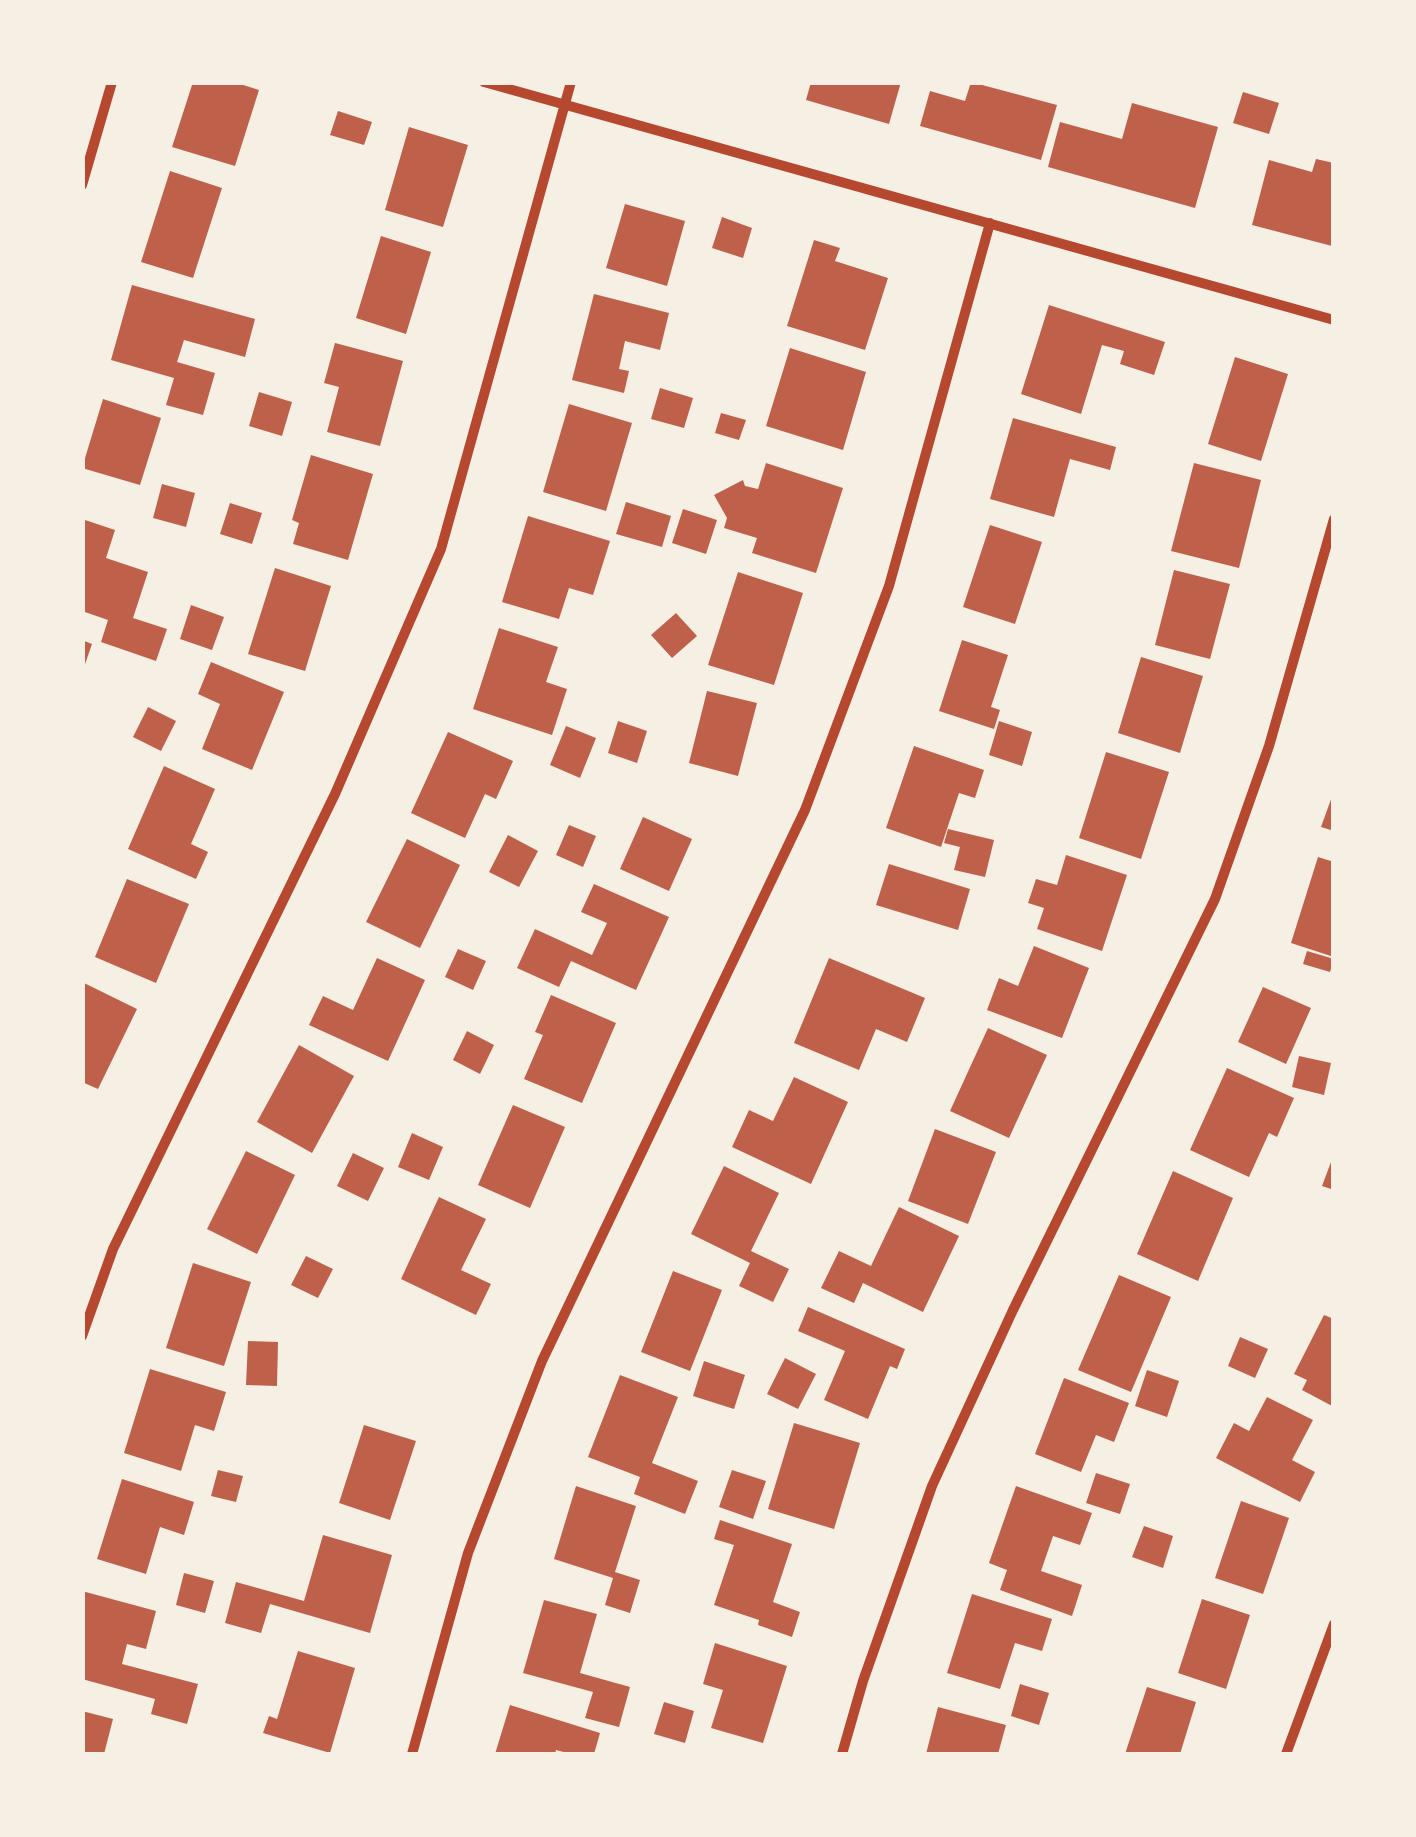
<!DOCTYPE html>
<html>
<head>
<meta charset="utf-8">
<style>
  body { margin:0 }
  #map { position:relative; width:1416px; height:1837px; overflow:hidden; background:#f6efe4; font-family:"Fira Sans Condensed",sans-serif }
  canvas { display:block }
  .frame { position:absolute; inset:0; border:85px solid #f6efe4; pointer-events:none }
</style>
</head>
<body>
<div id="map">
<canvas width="1416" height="1837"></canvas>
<div class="frame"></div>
</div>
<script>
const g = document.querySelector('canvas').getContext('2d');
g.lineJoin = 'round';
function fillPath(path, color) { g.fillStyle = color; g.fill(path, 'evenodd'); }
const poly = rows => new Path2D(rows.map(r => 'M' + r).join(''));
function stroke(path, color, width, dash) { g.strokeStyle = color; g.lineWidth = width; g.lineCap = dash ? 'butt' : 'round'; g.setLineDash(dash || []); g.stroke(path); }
const building = poly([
  [193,82,234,82,259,90,235,166,172,147],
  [811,82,901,82,889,124,806,100],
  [971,82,1057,105,1041,160,920,126,930,91,965,101],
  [1243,92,1279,103,1269,134,1233,123],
  [1132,103,1218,127,1195,208,1048,167,1060,122,1122,139],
  [338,111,372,122,364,145,330,135],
  [409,127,468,145,443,227,385,210],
  [1316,159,1334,163,1332,246,1252,225,1269,160,1312,172],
  [170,171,222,188,193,278,141,262],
  [625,204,685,221,667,286,606,268],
  [722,217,752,228,743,258,712,248],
  [381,236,431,252,406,334,356,318],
  [814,240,840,248,835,261,888,278,865,350,787,326],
  [132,285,255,319,245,357,184,340,177,362,215,373,203,415,166,405,174,378,111,360],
  [594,294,669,313,660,350,625,341,619,369,629,371,624,393,572,380],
  [1049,305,1165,342,1154,375,1120,364,1124,351,1102,345,1081,414,1021,394],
  [335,343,403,361,380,446,327,432,339,387,324,383],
  [790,348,866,372,843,450,766,426],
  [1235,357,1288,374,1261,461,1208,444],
  [660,388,693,398,684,428,651,419],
  [259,392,292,402,282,436,249,426],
  [103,399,161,418,140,485,82,468],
  [569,404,632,423,606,511,543,492],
  [721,413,746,420,739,440,715,433],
  [1013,418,1116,447,1110,470,1070,459,1054,517,990,499],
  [311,455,373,474,348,560,293,544,299,523,292,520],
  [766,463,843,488,816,573,752,553,757,538,724,528,727,518,714,495,743,480,745,486,758,489],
  [1194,463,1261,480,1239,568,1171,551],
  [162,484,195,493,186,527,153,518],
  [626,502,671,516,662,547,616,534],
  [230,503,262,513,252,544,220,534],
  [683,509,717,520,706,554,672,543],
  [528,516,610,541,593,595,569,588,559,619,502,602],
  [82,519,115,530,106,558,148,572,133,618,167,629,156,661,101,642,108,620,82,611],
  [990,525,1042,542,1015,624,963,607],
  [275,568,331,586,305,671,248,654],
  [1174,570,1230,584,1210,659,1155,645],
  [738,572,803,593,774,685,708,665],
  [191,605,224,617,212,650,180,639],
  [676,613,697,636,672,658,651,635],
  [499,628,558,647,546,682,567,689,552,735,473,709],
  [82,640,92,644,83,670,82,670],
  [962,640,1008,655,991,707,1000,710,994,729,939,711],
  [1141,657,1203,676,1180,753,1118,733],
  [211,662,284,692,252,770,202,749,220,704,198,694],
  [707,691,757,703,738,776,689,763],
  [148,707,176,721,161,751,133,737],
  [618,721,647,731,637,763,608,753],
  [999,721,1032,732,1022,766,989,755],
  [566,726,596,738,580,778,550,765],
  [448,732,513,761,496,799,485,794,465,838,411,813],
  [914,746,984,770,975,798,959,793,941,847,886,828],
  [1106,752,1169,772,1141,859,1079,838],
  [164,766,215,789,191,844,208,852,196,879,128,849],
  [1334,791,1334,831,1321,827],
  [643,817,692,839,669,891,620,869],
  [569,825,596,836,583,867,556,855],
  [948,829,994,840,985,877,954,870,960,847,944,843],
  [508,835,538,851,519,887,489,872],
  [407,839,460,865,420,948,366,922],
  [1066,855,1127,875,1102,951,1037,929,1044,908,1028,903,1036,879,1057,885],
  [1318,857,1334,862,1334,957,1291,943],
  [889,864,970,889,958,930,876,905],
  [127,879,189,904,156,983,95,957],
  [594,884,669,917,636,990,571,961,559,987,517,968,535,929,592,955,607,923,581,912],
  [1034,946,1089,968,1062,1038,987,1010,999,978,1018,986],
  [458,949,486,961,473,990,445,977],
  [1307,951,1334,959,1330,972,1303,964],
  [377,958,425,980,388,1061,309,1025,323,996,353,1010],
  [829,958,925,998,907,1042,876,1029,859,1070,794,1043],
  [82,982,137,1009,98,1089,82,1082],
  [1263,987,1311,1008,1286,1064,1238,1042],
  [551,995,616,1023,582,1103,524,1079,543,1035,535,1032],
  [988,1028,1047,1055,1009,1138,950,1111],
  [467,1031,494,1045,480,1074,453,1060],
  [299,1045,354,1076,312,1153,257,1122],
  [1299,1056,1331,1063,1324,1095,1292,1087],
  [1227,1068,1294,1098,1277,1137,1269,1133,1249,1177,1190,1150],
  [794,1077,848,1102,811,1184,732,1147,749,1110,773,1121],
  [513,1105,565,1127,530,1208,478,1185],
  [935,1129,996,1152,968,1224,908,1201],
  [412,1133,443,1147,429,1180,398,1167],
  [246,1151,295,1175,257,1254,207,1229],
  [353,1153,384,1168,368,1201,337,1186],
  [1334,1154,1334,1190,1322,1186],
  [724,1166,779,1193,751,1251,789,1269,773,1302,739,1286,750,1263,691,1234],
  [1173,1171,1233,1198,1198,1281,1137,1254],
  [439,1197,486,1219,461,1270,491,1284,476,1315,401,1279],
  [899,1207,959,1236,923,1312,863,1283,854,1303,821,1288,839,1251,871,1266],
  [306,1256,333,1269,318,1298,291,1285],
  [193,1263,251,1282,224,1366,166,1348],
  [673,1271,722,1290,690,1371,641,1352],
  [1119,1275,1171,1297,1131,1392,1078,1370],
  [808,1307,905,1349,897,1369,890,1366,868,1419,824,1400,845,1351,798,1331],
  [1324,1315,1334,1319,1334,1407,1302,1390,1307,1380,1294,1374],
  [1240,1337,1268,1349,1255,1378,1228,1366],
  [248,1341,278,1342,277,1386,246,1385],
  [785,1358,816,1374,798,1409,767,1394],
  [704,1361,745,1375,734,1409,693,1396],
  [150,1369,226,1392,214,1431,195,1425,181,1471,124,1453],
  [1147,1370,1179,1381,1167,1417,1135,1406],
  [620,1375,678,1397,652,1463,698,1481,685,1514,634,1494,640,1477,588,1457],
  [1064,1378,1129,1403,1114,1442,1096,1435,1081,1472,1035,1454],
  [1267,1397,1313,1420,1292,1460,1315,1472,1300,1502,1216,1458,1234,1423,1249,1431],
  [794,1423,860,1443,834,1529,768,1509],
  [364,1425,416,1441,390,1520,339,1503],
  [218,1470,243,1476,236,1502,211,1496],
  [732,1470,766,1481,753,1519,719,1507],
  [1096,1473,1130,1484,1120,1514,1086,1503],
  [122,1479,194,1502,184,1535,160,1527,146,1574,97,1559],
  [576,1486,636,1506,615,1572,640,1580,630,1613,605,1605,613,1578,554,1559],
  [1016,1486,1092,1513,1080,1545,1053,1536,1041,1571,1082,1585,1072,1616,1000,1590,1007,1570,989,1563],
  [1241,1501,1289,1518,1263,1594,1215,1578],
  [720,1520,792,1544,773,1602,800,1612,792,1637,758,1625,759,1620,714,1605,734,1545,714,1539],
  [1144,1526,1173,1536,1163,1568,1132,1557],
  [323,1535,392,1555,370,1633,270,1604,261,1633,225,1623,236,1582,304,1601],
  [184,1573,214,1581,205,1613,176,1605],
  [82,1591,156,1611,146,1649,127,1644,122,1664,198,1684,187,1724,151,1714,155,1699,82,1679],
  [972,1594,1052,1619,1042,1651,1015,1643,1000,1689,947,1673],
  [1202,1599,1250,1615,1226,1689,1178,1673],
  [544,1600,597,1614,580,1673,630,1687,619,1727,585,1718,593,1692,523,1673],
  [715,1643,787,1666,763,1743,711,1728,723,1690,703,1684],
  [298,1651,355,1668,330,1753,263,1733,269,1716,277,1719],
  [1020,1684,1049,1693,1039,1725,1011,1716],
  [1147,1687,1196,1702,1180,1754,1125,1754],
  [664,1702,694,1711,685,1743,654,1734],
  [510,1705,600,1733,594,1754,571,1754,556,1750,555,1754,495,1754],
  [938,1707,1006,1725,998,1754,926,1754],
  [82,1711,113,1719,104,1754,91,1752,82,1754]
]);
const minor = poly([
  [484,82,1334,320],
  [82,185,112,82],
  [82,1336,113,1249,335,794,441,549,571,82],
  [412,1754,468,1553,542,1361,805,810,889,586,990,223],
  [842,1754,863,1681,932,1486,1013,1310,1215,899,1269,746,1334,519],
  [1286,1754,1334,1624]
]);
fillPath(building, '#bf614a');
stroke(minor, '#b5482f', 10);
</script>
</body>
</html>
